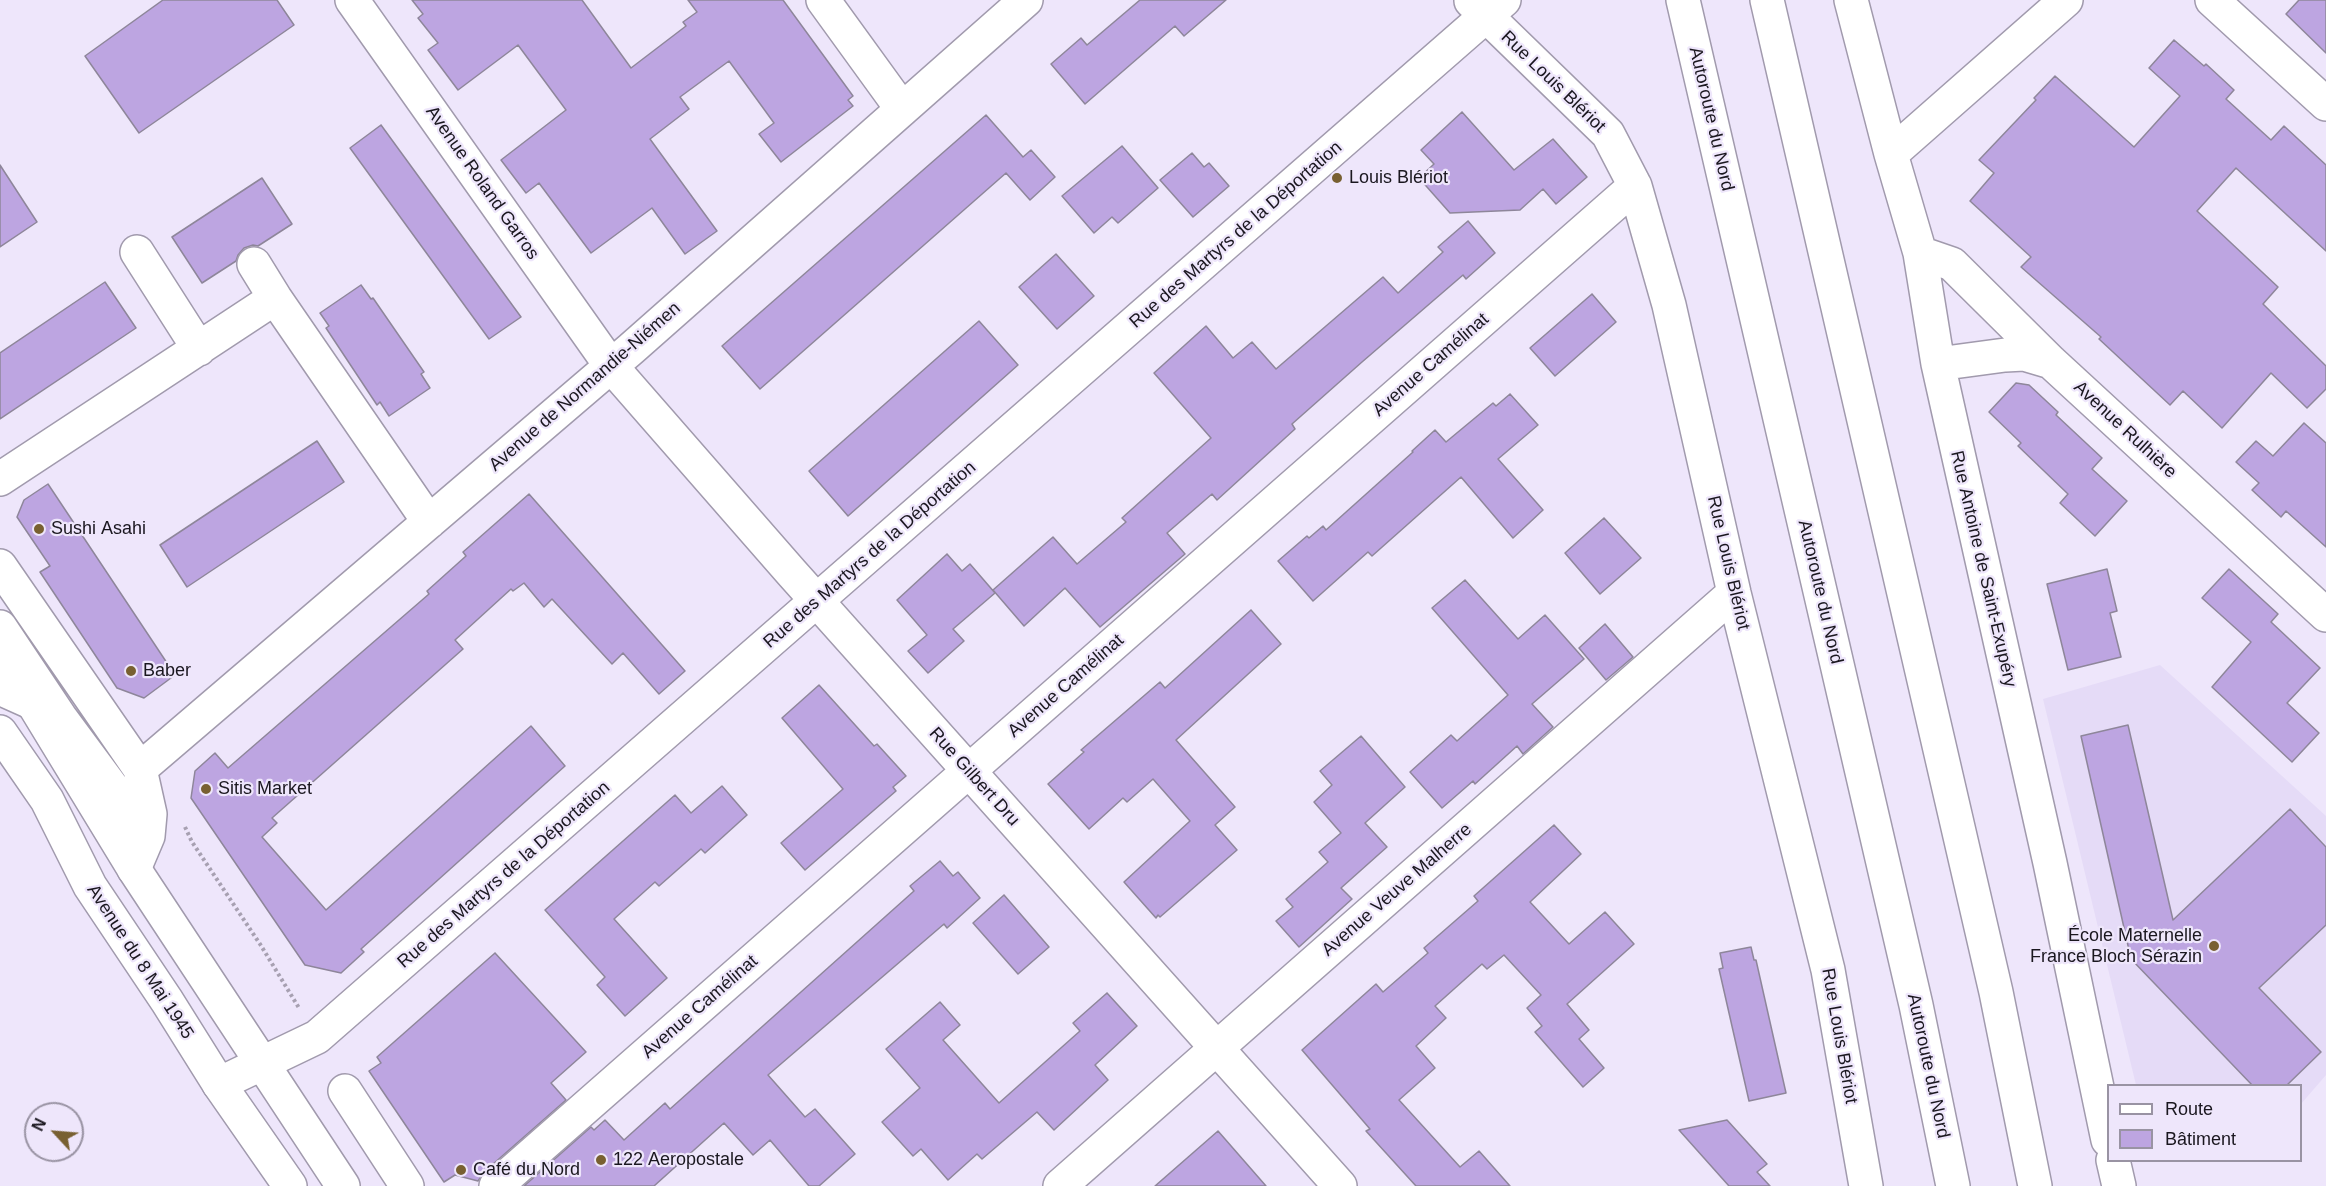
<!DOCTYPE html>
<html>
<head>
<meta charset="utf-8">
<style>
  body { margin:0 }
  #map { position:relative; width:2326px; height:1186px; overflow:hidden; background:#eee6fb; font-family:Helvetica,sans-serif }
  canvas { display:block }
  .legend { position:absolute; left:2107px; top:1084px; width:195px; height:78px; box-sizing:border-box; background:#eee6fb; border:2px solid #9993a3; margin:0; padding:8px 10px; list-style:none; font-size:18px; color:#1a171f }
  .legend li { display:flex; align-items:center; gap:12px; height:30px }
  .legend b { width:30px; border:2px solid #9993a3 }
  .north { position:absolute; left:24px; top:1102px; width:60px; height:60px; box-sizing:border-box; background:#eee6fb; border:2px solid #9993a3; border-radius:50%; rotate:296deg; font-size:16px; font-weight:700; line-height:24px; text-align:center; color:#1a171f }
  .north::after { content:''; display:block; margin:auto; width:21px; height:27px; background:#786031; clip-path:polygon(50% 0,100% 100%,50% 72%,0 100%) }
</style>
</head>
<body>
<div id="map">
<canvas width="2326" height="1186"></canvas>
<ul class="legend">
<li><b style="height:8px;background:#fff"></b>Route</li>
<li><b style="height:16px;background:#bda5e1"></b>Bâtiment</li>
</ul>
<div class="north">N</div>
</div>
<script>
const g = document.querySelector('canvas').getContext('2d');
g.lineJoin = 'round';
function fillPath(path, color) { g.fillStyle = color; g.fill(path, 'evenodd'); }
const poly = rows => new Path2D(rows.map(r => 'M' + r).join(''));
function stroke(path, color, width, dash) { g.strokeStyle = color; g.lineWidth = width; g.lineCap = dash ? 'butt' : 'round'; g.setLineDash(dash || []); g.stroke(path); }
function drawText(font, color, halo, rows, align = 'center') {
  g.font = font + ' Helvetica,sans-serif'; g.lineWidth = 4.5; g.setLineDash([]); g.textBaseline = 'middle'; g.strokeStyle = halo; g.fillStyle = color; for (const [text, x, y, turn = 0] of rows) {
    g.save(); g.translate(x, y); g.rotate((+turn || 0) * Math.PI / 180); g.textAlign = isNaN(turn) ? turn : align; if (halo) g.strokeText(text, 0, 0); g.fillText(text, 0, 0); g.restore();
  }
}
const built = poly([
  [2160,665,2326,816,2326,1075,2301,1104,2300,1086,2136,1085,2043,699]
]);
const building = poly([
  [163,0,277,0,294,25,139,133,85,56,163,0],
  [412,0,582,0,631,68,686,26,683,22,697,12,688,0,783,0,853,96,848,100,853,106,781,162,759,134,774,123,729,61,680,97,689,109,650,139,717,231,685,254,652,208,591,253,539,183,526,193,501,160,566,110,518,45,458,90,428,50,438,43,418,18,423,14,412,0],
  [1140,0,1226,0,1184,36,1175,26,1085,104,1051,64,1081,38,1087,45,1140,0],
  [2299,0,2326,0,2326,53,2286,14,2299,0],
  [2174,40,2204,66,2206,64,2234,90,2226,99,2271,140,2284,126,2326,165,2326,251,2236,168,2197,211,2278,287,2263,304,2326,366,2326,389,2307,408,2271,373,2222,428,2183,391,2170,405,2099,339,2101,337,2021,267,2031,257,1970,201,1994,173,1979,160,2036,100,2034,98,2055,76,2134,147,2180,96,2149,68,2174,40],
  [1462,112,1514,170,1553,139,1587,177,1556,204,1543,189,1520,210,1450,213,1419,178,1434,164,1421,150,1462,112],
  [986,115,1023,157,1031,150,1055,177,1030,200,1006,173,760,389,722,346,986,115],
  [381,125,521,317,489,339,350,148,381,125],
  [1122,146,1158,188,1118,223,1112,217,1094,233,1062,196,1122,146],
  [1192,153,1204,167,1209,163,1229,186,1193,217,1160,180,1192,153],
  [0,165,37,222,0,247,0,165],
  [262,178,292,224,258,246,253,245,244,248,238,255,236,261,202,283,172,237,262,178],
  [1468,221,1495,253,1466,279,1463,275,1362,362,1292,424,1295,429,1217,500,1212,494,1167,533,1185,554,1100,627,1065,588,1024,626,993,590,1053,537,1077,564,1126,522,1122,518,1211,438,1154,373,1206,326,1233,358,1252,342,1276,369,1383,277,1398,293,1443,252,1438,247,1468,221],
  [1056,254,1094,296,1057,329,1019,287,1056,254],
  [105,282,136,328,0,419,0,353,105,282],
  [361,285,371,299,373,298,424,372,421,374,430,388,389,416,380,402,377,405,326,328,329,326,320,313,361,285],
  [1592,294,1616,322,1555,376,1530,348,1592,294],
  [979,321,1018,365,848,516,809,471,979,321],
  [2016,383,2029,385,2058,412,2056,415,2102,458,2092,469,2127,501,2095,536,2060,503,2068,494,2018,446,2021,443,1989,412,2016,383],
  [1510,394,1538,425,1498,459,1543,510,1513,538,1461,477,1372,556,1368,552,1313,601,1278,561,1307,536,1309,538,1323,526,1326,530,1413,452,1412,451,1435,430,1446,442,1493,403,1496,406,1510,394],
  [2304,423,2326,443,2326,547,2286,511,2281,517,2252,490,2259,483,2236,462,2256,441,2273,456,2304,423],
  [317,441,344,482,187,587,160,545,317,441],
  [48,484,175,675,144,698,117,688,40,572,50,566,17,517,24,500,48,484],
  [529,494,685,671,659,694,623,653,612,664,552,599,544,607,524,583,513,591,511,589,455,640,463,649,272,818,277,823,262,837,326,910,531,726,565,766,361,949,364,952,341,973,305,965,191,798,195,771,215,753,228,768,429,594,427,591,466,556,463,552,529,494],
  [1604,518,1641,558,1600,594,1565,553,1604,518],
  [947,554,962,571,970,564,995,593,953,629,964,641,928,673,908,651,927,635,897,600,947,554],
  [2107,569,2117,611,2110,613,2121,657,2068,670,2047,584,2107,569],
  [2229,569,2278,614,2271,622,2320,668,2287,703,2319,733,2292,762,2212,687,2251,642,2202,598,2229,569],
  [1465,580,1518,639,1545,615,1584,659,1532,704,1553,727,1523,754,1517,746,1475,784,1473,781,1442,808,1410,772,1451,735,1457,741,1508,695,1432,608,1465,580],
  [1251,610,1281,644,1176,740,1235,807,1215,825,1237,850,1160,917,1158,915,1156,918,1124,882,1190,821,1153,779,1127,802,1123,798,1089,829,1048,784,1084,752,1081,750,1160,682,1165,688,1251,610],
  [1605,624,1633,657,1606,680,1579,648,1605,624],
  [819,685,874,746,877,744,906,776,893,787,896,791,805,870,781,843,843,789,782,718,819,685],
  [2128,725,2173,920,2290,809,2326,847,2326,925,2259,988,2321,1052,2286,1086,2253,1086,2131,959,2081,736,2128,725],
  [1361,736,1405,787,1365,823,1387,847,1341,888,1352,899,1299,947,1276,921,1293,907,1286,899,1328,862,1319,852,1341,833,1314,802,1332,785,1320,771,1361,736],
  [722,786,747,815,705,853,701,849,659,886,655,882,614,919,667,978,625,1016,597,985,605,977,545,910,675,795,691,813,722,786],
  [1554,825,1581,854,1530,902,1569,944,1605,912,1634,944,1567,1004,1589,1030,1579,1039,1604,1068,1583,1087,1535,1032,1542,1026,1527,1008,1541,995,1504,955,1487,969,1482,964,1435,1006,1446,1018,1416,1046,1435,1068,1399,1100,1460,1167,1479,1151,1510,1186,1416,1186,1366,1131,1370,1129,1302,1050,1376,984,1383,992,1428,953,1424,948,1478,901,1474,896,1554,825],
  [940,861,953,876,958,872,980,898,947,928,944,924,768,1075,805,1117,815,1109,855,1154,819,1186,809,1186,770,1140,753,1155,724,1123,654,1186,524,1186,591,1127,594,1130,605,1120,624,1140,665,1103,670,1109,914,891,910,886,940,861],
  [1004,895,1049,947,1018,974,973,923,1004,895],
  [1751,947,1754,960,1756,960,1786,1093,1749,1101,1719,969,1723,968,1720,953,1751,947],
  [495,953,586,1052,551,1083,566,1100,484,1172,478,1181,455,1175,444,1182,369,1071,381,1063,377,1057,495,953],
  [1107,993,1137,1026,1095,1065,1108,1080,1054,1130,1037,1112,982,1159,977,1154,948,1180,921,1149,913,1156,882,1122,920,1088,886,1049,940,1002,960,1025,943,1040,999,1103,1080,1031,1073,1023,1107,993],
  [1727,1120,1767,1164,1757,1172,1770,1186,1729,1186,1679,1130,1727,1120],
  [1218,1131,1266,1186,1155,1186,1218,1131]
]);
const path = poly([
  [185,827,192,842,260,944,299,1008]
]);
const minor = poly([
  [352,0,611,366,791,572,1340,1186],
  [823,0,902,109],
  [1851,0,1891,154,1920,253,1938,364,2050,863,2108,1140],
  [2212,0,2326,104],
  [1471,1,1608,134,1635,186,1669,305,1734,593,1828,970,1866,1186],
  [1891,154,2066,0],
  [137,252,199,349],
  [1920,253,1952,264,2051,362,2326,615],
  [254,264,275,298,429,522],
  [1938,364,2005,355,2024,354,2051,362],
  [0,479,275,298],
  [0,566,140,769,150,814,148,836,134,869],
  [0,627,60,717,148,836],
  [0,684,4,690,33,703],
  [140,769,631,349,1026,0],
  [219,1084,317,1037,1504,0],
  [345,1091,407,1186],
  [2113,1160,2119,1186],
  [496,1186,1635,186],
  [1060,1186,1734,593]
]);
const major = poly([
  [0,649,134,869,343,1186],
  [0,732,47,800,90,886,167,1001,219,1084,290,1186]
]);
const highway = poly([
  [1683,0,1916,1005,1953,1186],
  [1767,0,1996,992,2035,1186]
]);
const markers = [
  [1337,178,6,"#786031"],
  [39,529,6,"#786031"],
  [131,671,6,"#786031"],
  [206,789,6,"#786031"],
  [2214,946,6,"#786031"],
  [601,1160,6,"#786031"],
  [461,1170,6,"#786031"]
];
const streetNames = [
  ["Rue Louis Blériot",1553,82,44],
  ["Autoroute du Nord",1711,119,77],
  ["Avenue Roland Garros",482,183,55],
  ["Rue des Martyrs de la Déportation",1236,235,-41],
  ["Avenue Camélinat",1431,365,-41],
  ["Avenue de Normandie-Niémen",585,387,-41],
  ["Avenue Rulhière",2125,430,43],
  ["Rue des Martyrs de la Déportation",870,555,-41],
  ["Rue Louis Blériot",1728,563,77],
  ["Rue Antoine de Saint-Exupéry",1983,569,77],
  ["Autoroute du Nord",1820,592,77],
  ["Avenue Camélinat",1066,686,-41],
  ["Rue Gilbert Dru",974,777,48],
  ["Rue des Martyrs de la Déportation",504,875,-41],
  ["Avenue Veuve Malherre",1397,890,-41],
  ["Avenue du 8 Mai 1945",140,962,57],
  ["Avenue Camélinat",700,1007,-41],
  ["Rue Louis Blériot",1839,1036,80],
  ["Autoroute du Nord",1928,1066,78]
];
const poiNames = [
  ["Louis Blériot",1349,178],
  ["Sushi Asahi",51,529],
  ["Baber",143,671],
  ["Sitis Market",218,789],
  ["École Maternelle",2202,936,"right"],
  ["France Bloch Sérazin",2202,957,"right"],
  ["122 Aeropostale",613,1160],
  ["Café du Nord",473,1170]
];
fillPath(built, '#e5dbf7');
fillPath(building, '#bda5e1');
stroke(building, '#8e869a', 1.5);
stroke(minor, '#a19aad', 36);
stroke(major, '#a19aad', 36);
stroke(highway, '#a19aad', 36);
stroke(path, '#a7a0b1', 4, [3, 3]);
stroke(minor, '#fff', 33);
stroke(major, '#fff', 33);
stroke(highway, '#fff', 33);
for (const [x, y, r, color] of markers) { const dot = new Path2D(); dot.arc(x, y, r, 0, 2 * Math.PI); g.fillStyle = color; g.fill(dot); stroke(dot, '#eee6fb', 2); }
drawText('18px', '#1a171f', '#eee6fb', streetNames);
drawText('18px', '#1a171f', '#eee6fb', poiNames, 'left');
</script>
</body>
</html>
